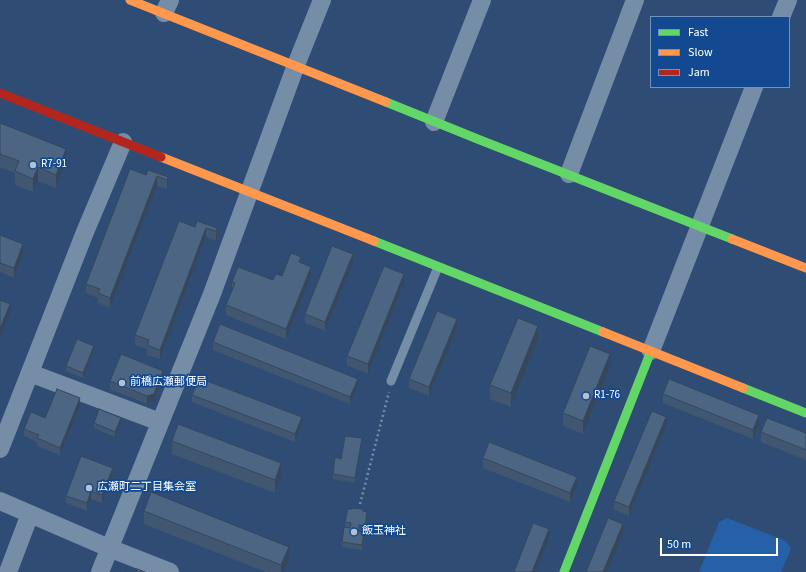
<!DOCTYPE html>
<html>
<head>
<meta charset="utf-8">
<style>
  body { margin:0 }
  #map { position:relative; width:806px; height:572px; overflow:hidden; background:#2f4d74; font-family:"Source Sans 3",sans-serif }
  canvas { display:block }
  .legend { position:absolute; left:650px; top:16px; width:140px; height:72px; box-sizing:border-box; background:#124991; border:1px solid #7192bd; margin:0; padding:5px 7px; list-style:none; font-size:12px; color:#fff }
  .legend li { display:flex; align-items:center; gap:8px; height:20px }
  .legend b { width:20px; border:1px solid #7192bd }
  .scale { position:absolute; left:660px; top:538px; width:118px; height:18px; box-sizing:border-box; border:2px solid #fff; border-top:0; padding-left:5px; font-size:12px; line-height:14px; white-space:nowrap; color:#fff; -webkit-text-stroke:3px #124991; paint-order:stroke }
</style>
</head>
<body>
<div id="map">
<canvas width="806" height="572"></canvas>
<ul class="legend">
<li><b style="height:5px;background:#63d668"></b>Fast</li>
<li><b style="height:5px;background:#ff974d"></b>Slow</li>
<li><b style="height:5px;background:#b3261e"></b>Jam</li>
</ul>
<div class="scale">50 m</div>
</div>
<script>
const g = document.querySelector('canvas').getContext('2d');
g.lineJoin = 'round';
function fillPath(path, color) { g.fillStyle = color; g.fill(path, 'evenodd'); }
const poly = rows => new Path2D(rows.map(r => 'M' + r).join(''));
function stroke(path, color, width, dash) { g.strokeStyle = color; g.lineWidth = width; g.lineCap = dash ? 'butt' : 'round'; g.setLineDash(dash || []); g.stroke(path); }
function drawText(font, color, halo, rows, align = 'center') {
  g.font = font + ' "Source Sans 3","Noto Sans JP",sans-serif'; g.lineWidth = 3.5; g.setLineDash([]); g.textBaseline = 'middle'; g.strokeStyle = halo; g.fillStyle = color; for (const [text, x, y, turn = 0] of rows) {
    g.save(); g.translate(x, y); g.rotate((+turn || 0) * Math.PI / 180); g.textAlign = isNaN(turn) ? turn : align; if (halo) g.strokeText(text, 0, 0); g.fillText(text, 0, 0); g.restore();
  }
}
const green = poly([
  [727,518,786,541,791,549,781,572,699,572,719,522]
]);
const path = poly([
  [360,504,389,392]
]);
const lane = poly([
  [391,381,438,267]
]);
const street = poly([
  [164,13,170,0],
  [781,17,788,0],
  [434,122,482,0],
  [569,174,635,0],
  [651,351,754,87],
  [30,373,160,422],
  [0,449,85,232,123,142],
  [0,501,109,548,170,572],
  [8,572,30,514],
  [100,572,212,294,296,65,322,0]
]);
const fast = poly([
  [386,102,480,140,732,239],
  [374,241,603,332],
  [743,388,806,413],
  [564,572,651,351]
]);
const slow = poly([
  [130,0,386,102],
  [161,157,374,241],
  [732,239,806,268],
  [603,332,743,388]
]);
const jam = poly([
  [0,93,161,157]
]);
const wall = poly([
  [0,123,66,162,56,188,38,181,33,192,15,185,15,173,0,167],
  [146,175,168,177,168,187,167,189,157,186,110,308,98,303,98,298,86,293,86,284],
  [195,227,217,228,217,238,216,241,206,237,160,359,147,355,147,349,135,345,135,335],
  [0,235,23,254,14,278,0,272],
  [301,263,311,276,286,339,226,315,226,305,232,290,232,282,273,280,282,276],
  [353,264,325,331,305,323,305,314],
  [404,283,368,374,347,365,347,356],
  [457,329,429,396,409,388,409,379],
  [538,339,511,407,490,399,490,385],
  [213,342,358,386,350,404,213,350],
  [94,351,83,378,66,371,66,366],
  [610,367,583,434,563,426,563,413],
  [163,379,154,401,147,404,110,389,110,381],
  [663,394,759,425,753,439,663,403],
  [192,395,302,425,295,442,192,402],
  [80,406,60,455,37,446,37,442,24,436,24,429,45,418],
  [94,423,121,423,115,437,94,428],
  [666,427,629,516,614,510,614,501],
  [761,432,806,433,806,460,761,442],
  [172,441,281,476,275,493,172,454],
  [362,443,355,483,333,479,333,474,341,459],
  [483,458,577,486,570,502,483,468],
  [113,475,102,503,91,499,87,511,66,503,66,496],
  [144,511,289,560,284,572,266,572,144,524],
  [363,511,367,517,365,531,359,530,358,531,364,537,362,550,342,547,342,542,350,528,345,527,345,522]
]);
const shadedWall = poly([
  [66,149,66,162,56,188,56,175],
  [38,167,38,181,33,192,33,179],
  [157,176,157,186,110,308,110,298],
  [168,177,168,187,167,189,167,180],
  [206,228,206,237,160,359,160,350],
  [217,228,217,238,216,241,216,231],
  [23,244,23,254,14,278,14,268],
  [353,254,353,264,325,331,325,322],
  [311,267,311,276,286,339,286,329],
  [404,274,404,283,368,374,368,364],
  [10,304,10,313,0,338,0,329],
  [457,319,457,329,429,396,429,387],
  [538,326,538,339,511,407,511,393],
  [94,346,94,351,83,378,83,373],
  [610,354,610,367,583,434,583,421],
  [163,371,163,379,154,401,147,404,147,396],
  [358,379,358,386,350,404,350,397],
  [80,398,80,406,60,455,60,448],
  [759,415,759,425,753,439,753,430],
  [302,417,302,425,295,442,295,434],
  [666,417,666,427,629,516,629,507],
  [121,418,121,423,115,437,115,432],
  [362,438,362,443,355,483,355,478],
  [281,463,281,476,275,493,275,480],
  [113,468,113,475,102,503,102,495],
  [577,477,577,486,570,502,570,493],
  [91,491,91,499,87,511,87,503],
  [367,512,367,517,365,531,365,526],
  [623,524,623,534,607,572,603,572],
  [549,529,549,538,536,572,532,572],
  [364,532,364,537,362,550,362,545],
  [289,547,289,560,284,572,281,572,281,565]
]);
const building = poly([
  [0,123,66,149,56,175,38,167,33,179,15,171,19,161,0,154,0,123],
  [130,169,146,175,148,170,168,177,167,180,157,176,110,298,98,293,100,289,86,284,130,169],
  [179,221,195,227,197,221,217,228,216,231,206,228,160,350,147,345,149,340,135,335,179,221],
  [0,235,23,244,14,268,0,263,0,235],
  [332,246,353,254,325,322,305,314,332,246],
  [291,253,301,257,299,262,311,267,286,329,226,305,235,283,232,282,238,267,273,280,276,274,282,276,291,253],
  [384,266,404,274,368,364,347,356,384,266],
  [0,300,10,304,0,329,0,300],
  [437,311,457,319,429,387,409,379,437,311],
  [518,318,538,326,511,393,490,385,518,318],
  [220,324,358,379,350,397,213,342,220,324],
  [77,339,94,346,83,373,66,366,77,339],
  [590,346,610,354,583,421,563,413,590,346],
  [121,354,163,371,154,394,147,396,110,381,121,354],
  [199,378,302,417,295,434,192,395,199,378],
  [669,379,759,415,753,430,663,394,669,379],
  [57,389,80,398,60,448,37,438,39,435,24,429,31,412,45,418,57,389],
  [99,409,121,418,115,432,94,423,99,409],
  [652,411,666,417,629,507,614,501,652,411],
  [767,418,806,433,806,450,761,432,767,418],
  [178,424,281,463,275,480,172,441,178,424],
  [345,436,362,438,355,478,333,474,335,457,341,459,345,436],
  [489,442,577,477,570,493,483,458,489,442],
  [81,456,113,468,102,495,91,491,87,503,66,496,81,456],
  [151,492,289,547,281,565,144,511,151,492],
  [352,508,363,509,363,511,367,512,365,526,359,525,358,531,364,532,362,545,342,542,344,527,350,528,351,523,345,522,348,509,352,509,352,508],
  [608,518,623,524,603,572,586,572,608,518],
  [533,523,549,529,532,572,514,572,533,523],
  [137,569,145,572,136,572,137,569],
  [121,570,126,572,120,572,121,570]
]);
const markers = [
  [33,165,4,"#b6c1ce"],
  [122,383,4,"#b6c1ce"],
  [586,396,4,"#b6c1ce"],
  [89,488,4,"#b6c1ce"],
  [354,532,4,"#b6c1ce"]
];
const poiNames = [
  ["R7-91",41,165],
  ["前橋広瀬郵便局",130,383],
  ["R1-76",594,396],
  ["広瀬町二丁目集会室",97,488],
  ["飯玉神社",362,532]
];
fillPath(green, '#2560a8');
stroke(path, '#768da7', 2.5, [2, 3]);
stroke(lane, '#768da7', 9);
stroke(street, '#768da7', 18);
stroke(fast, '#63d668', 9);
stroke(slow, '#ff974d', 9);
stroke(jam, '#b3261e', 9);
fillPath(wall, '#415771');
fillPath(shadedWall, '#35475c');
fillPath(building, '#4c6583');
stroke(building, '#35475c', 1);
for (const [x, y, r, color] of markers) { const dot = new Path2D(); dot.arc(x, y, r, 0, 2 * Math.PI); g.fillStyle = color; g.fill(dot); stroke(dot, '#124991', 1.5); }
drawText('11px', '#fff', '#124991', poiNames, 'left');
</script>
</body>
</html>
